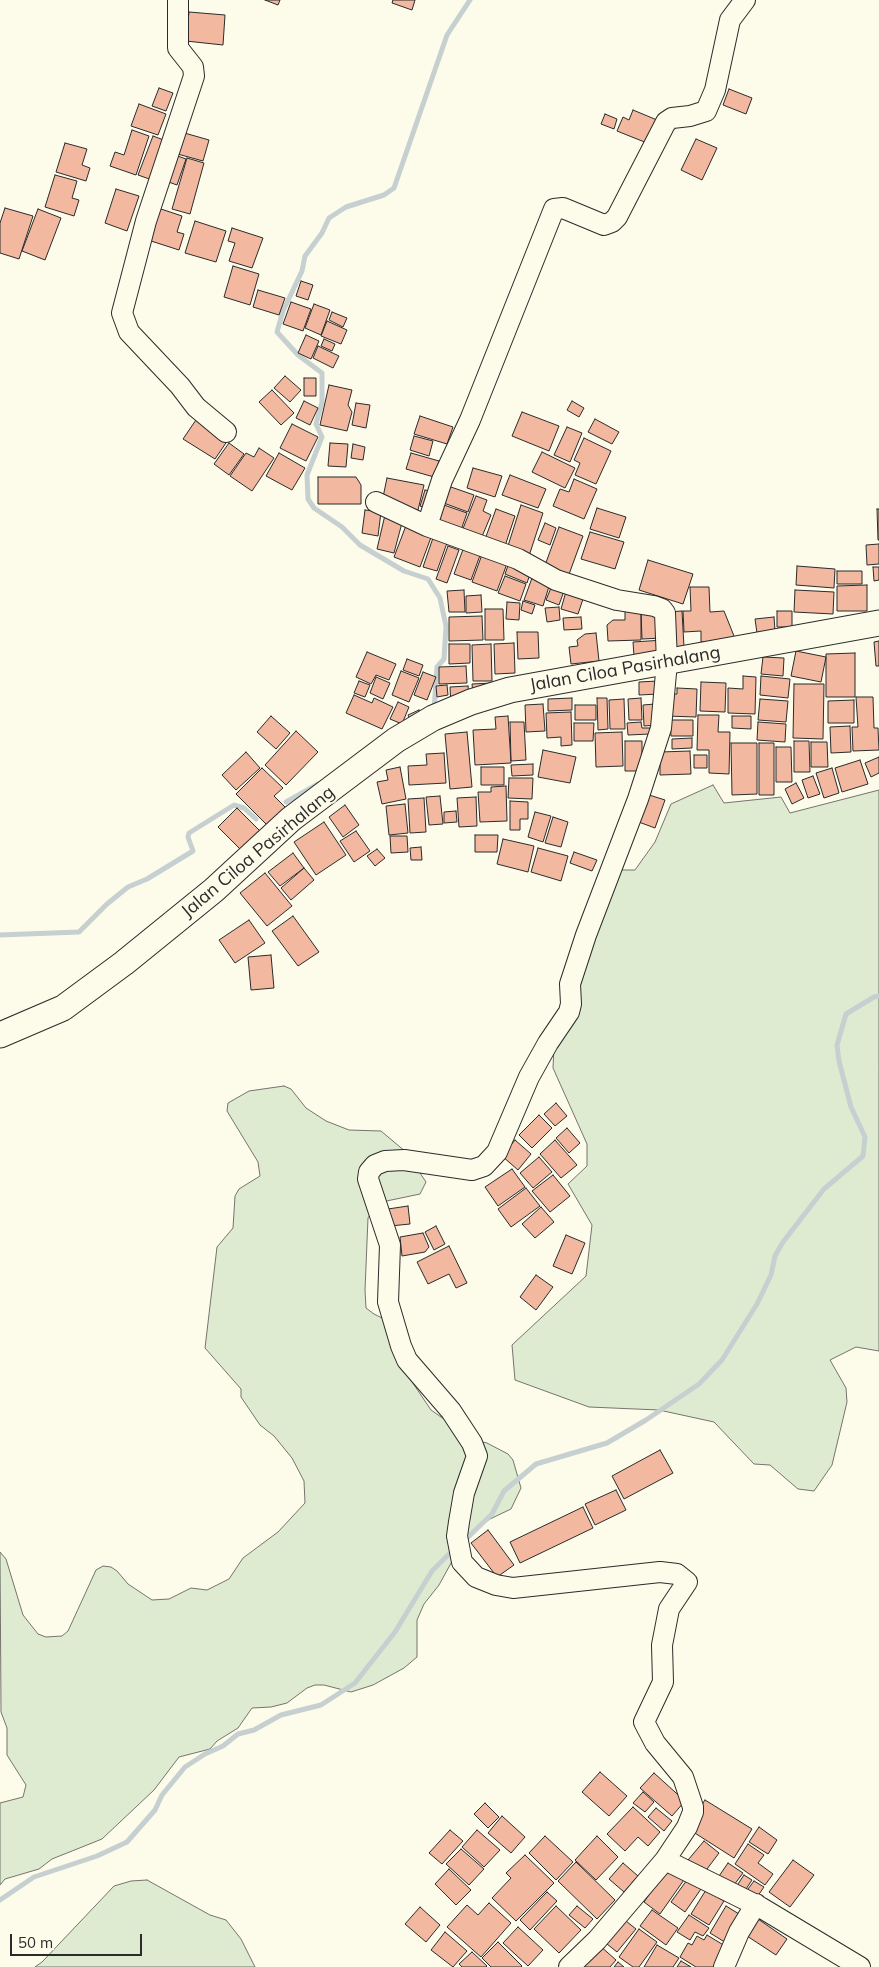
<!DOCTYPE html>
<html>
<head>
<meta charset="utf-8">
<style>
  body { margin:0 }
  #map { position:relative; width:879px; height:1967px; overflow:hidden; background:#fdfbea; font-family:Mulish,sans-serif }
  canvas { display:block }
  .scale { position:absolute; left:10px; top:1934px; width:132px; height:22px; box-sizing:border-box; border:2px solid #2b2b2b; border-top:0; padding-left:6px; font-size:15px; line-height:18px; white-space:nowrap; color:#2b2b2b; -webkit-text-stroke:4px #fdfbea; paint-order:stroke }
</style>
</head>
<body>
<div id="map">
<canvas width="879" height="1967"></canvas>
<div class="scale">50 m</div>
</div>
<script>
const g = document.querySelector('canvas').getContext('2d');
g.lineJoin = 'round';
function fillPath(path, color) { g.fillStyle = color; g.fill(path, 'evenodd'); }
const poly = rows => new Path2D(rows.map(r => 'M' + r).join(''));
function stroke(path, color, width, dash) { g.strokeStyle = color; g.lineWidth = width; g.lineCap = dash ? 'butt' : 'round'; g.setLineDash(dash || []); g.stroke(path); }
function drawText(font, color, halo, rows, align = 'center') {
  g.font = font + ' Mulish,sans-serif'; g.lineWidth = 4; g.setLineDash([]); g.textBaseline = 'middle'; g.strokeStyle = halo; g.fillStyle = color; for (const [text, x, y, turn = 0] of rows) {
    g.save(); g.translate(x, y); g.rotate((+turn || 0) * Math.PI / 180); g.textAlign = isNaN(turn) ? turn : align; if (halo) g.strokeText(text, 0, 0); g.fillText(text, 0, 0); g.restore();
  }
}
const green = poly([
  [713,785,724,803,781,797,790,813,879,790,879,1351,856,1347,830,1360,846,1388,847,1402,832,1465,814,1491,798,1489,770,1465,754,1464,714,1422,659,1410,589,1407,515,1380,512,1345,586,1276,592,1225,568,1184,587,1166,587,1144,553,1068,554,1047,578,975,619,870,635,870,655,842,671,804,713,785],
  [284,1086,291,1089,306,1108,326,1121,349,1130,381,1131,406,1152,426,1182,420,1194,377,1203,368,1218,365,1290,366,1308,374,1314,388,1321,389,1340,394,1355,431,1410,474,1440,487,1443,508,1454,513,1460,521,1488,511,1509,490,1519,466,1536,439,1585,424,1604,417,1620,417,1657,404,1668,373,1685,351,1692,324,1685,315,1685,307,1688,287,1703,271,1707,252,1708,238,1728,217,1741,210,1749,179,1757,154,1790,102,1839,52,1859,39,1869,5,1879,0,1885,0,1803,23,1797,26,1785,7,1755,7,1728,1,1712,0,1552,6,1559,23,1615,38,1634,46,1637,62,1636,68,1631,96,1570,103,1566,111,1567,117,1571,128,1584,152,1600,169,1599,191,1588,207,1590,229,1579,243,1558,278,1532,305,1503,304,1481,292,1458,274,1436,260,1425,241,1397,241,1389,205,1348,217,1247,233,1228,235,1196,239,1189,260,1176,258,1162,227,1111,228,1103,249,1091,284,1086],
  [147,1880,210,1915,226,1920,241,1939,255,1967,35,1967,42,1962,114,1886,131,1881,147,1880]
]);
const stream = poly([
  [434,710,437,667,444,659,446,626,440,598,428,579,404,571,360,545,342,527,314,508,308,499,307,475,322,437,316,424,322,402,322,373,298,355,277,332,283,311,302,271,305,256,322,233,329,218,346,207,384,195,394,188,447,35,470,0],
  [286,802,318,784],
  [0,935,79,932,107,904,128,887,147,879,193,851,188,837,189,833,234,805,244,808,256,819],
  [464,1541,492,1514,504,1491,536,1464,607,1443,646,1420,699,1384,722,1360,757,1304,771,1275,775,1256,783,1242,824,1189,863,1156,865,1137,851,1107,839,1061,837,1045,846,1014,874,997,879,996],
  [0,1900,34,1877,97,1856,127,1842,155,1810,162,1795,185,1767,205,1754,223,1746,238,1734,254,1730,281,1715,321,1705,355,1683,395,1632,432,1571,453,1550]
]);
const building = poly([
  [265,0,280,0,278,5,265,0],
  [393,0,415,0,412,10,392,3,393,0],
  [189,12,225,15,223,45,186,41,189,12],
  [159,88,173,93,166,111,152,106,159,88],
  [729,89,752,98,746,114,723,105,729,89],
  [139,104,166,114,158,135,131,126,139,104],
  [633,110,657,120,647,143,617,131,623,117,629,120,633,110],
  [605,114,617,119,614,129,601,124,605,114],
  [132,130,149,136,136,175,110,166,115,152,124,155,132,130],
  [181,132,209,140,203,161,174,153,181,132],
  [153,136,169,142,155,181,138,175,153,136],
  [696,139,717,148,702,180,681,170,696,139],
  [65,143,87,149,82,165,90,168,86,181,56,172,65,143],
  [172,154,186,159,177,185,163,180,172,154],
  [187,158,204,163,190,214,172,209,187,158],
  [55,175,77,181,72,198,79,200,74,216,45,207,55,175],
  [116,189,139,196,127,231,105,223,116,189],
  [5,208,33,216,19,259,0,253,0,223,5,208],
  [158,208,182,216,177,232,184,234,179,250,148,240,158,208],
  [38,209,61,218,45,260,22,251,38,209],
  [195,221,226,231,216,262,185,253,195,221],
  [232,228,263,238,252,268,229,261,235,243,228,241,232,228],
  [233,266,259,274,250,305,224,297,233,266],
  [301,281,313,285,308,300,296,296,301,281],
  [258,290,285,298,279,315,253,307,258,290],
  [291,302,311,309,303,331,283,324,291,302],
  [314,304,330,310,321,335,305,328,314,304],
  [332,312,347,318,343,327,329,320,332,312],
  [327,321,347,330,341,344,321,336,327,321],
  [306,335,319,341,311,359,298,353,306,335],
  [324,339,335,344,332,351,321,346,324,339],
  [318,346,339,356,333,368,313,358,318,346],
  [285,376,301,390,290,402,274,388,285,376],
  [304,378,316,378,316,396,304,396,304,378],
  [329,385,352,390,348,405,352,412,347,431,320,425,329,385],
  [272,390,294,413,281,425,259,402,272,390],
  [304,401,318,408,310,425,296,418,304,401],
  [572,401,584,408,579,417,567,410,572,401],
  [356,403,370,405,366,428,352,425,356,403],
  [522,412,559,426,549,451,512,436,522,412],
  [420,416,453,427,447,444,414,434,420,416],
  [198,417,230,437,215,459,183,439,198,417],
  [595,419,619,432,612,444,588,432,595,419],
  [292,424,318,437,306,461,280,448,292,424],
  [567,427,582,433,570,462,554,455,567,427],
  [414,436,433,441,429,456,410,450,414,436],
  [584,438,611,451,596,484,575,475,580,463,574,460,584,438],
  [229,443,244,454,229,475,214,464,229,443],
  [330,443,348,444,346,467,328,466,330,443],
  [353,444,365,447,363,460,351,458,353,444],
  [259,448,274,458,252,491,230,476,246,453,254,457,259,448],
  [542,452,575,468,565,488,532,472,542,452],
  [279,453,305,468,292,490,266,476,279,453],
  [411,453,439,461,434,477,406,469,411,453],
  [473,468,502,476,495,497,467,488,473,468],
  [510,475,546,489,538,508,502,495,510,475],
  [318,477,356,477,361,485,361,504,318,504,318,477],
  [387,478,424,485,418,510,382,502,387,478],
  [574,479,597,489,584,519,553,506,560,489,569,492,574,479],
  [448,486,474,495,468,512,441,502,448,486],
  [425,490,434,492,430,509,420,506,425,490],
  [476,496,487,500,483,511,491,515,481,539,462,531,476,496],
  [441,504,467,513,461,530,435,520,441,504],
  [521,505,543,513,528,559,506,552,521,505],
  [597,508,626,517,619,538,590,529,597,508],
  [496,509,515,516,504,549,484,542,496,509],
  [877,509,879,509,879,540,878,540,877,509],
  [365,510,381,512,378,536,362,533,365,510],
  [385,515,403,519,394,553,377,549,385,515],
  [407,523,433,532,420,567,394,557,407,523],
  [545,523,556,528,550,545,538,540,545,523],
  [559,527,583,536,568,577,544,568,559,527],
  [590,532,624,542,615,569,581,559,590,532],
  [434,535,448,540,437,571,423,567,434,535],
  [465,544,482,550,471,580,454,574,465,544],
  [879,544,879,564,867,565,866,545,879,544],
  [448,546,459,550,447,583,436,579,448,546],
  [484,549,509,558,497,591,472,582,484,549],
  [510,560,532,568,527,583,505,574,510,560],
  [648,560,693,574,683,604,639,590,648,560],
  [797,566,835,569,834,588,796,585,797,566],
  [873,567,879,567,879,580,874,581,873,567],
  [837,571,862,571,862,584,837,584,837,571],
  [505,576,526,584,520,601,498,593,505,576],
  [532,578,550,583,543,606,524,600,532,578],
  [553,583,565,588,559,605,546,600,553,583],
  [867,585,867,611,837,611,837,586,867,585],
  [690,587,709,587,710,612,724,611,736,641,701,642,701,631,684,632,683,611,691,611,690,587],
  [567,588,585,593,578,614,561,609,567,588],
  [464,590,465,612,449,612,447,591,464,590],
  [795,590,834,592,833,614,794,612,795,590],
  [481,595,482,612,466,613,466,596,481,595],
  [523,601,535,605,532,614,521,610,523,601],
  [507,602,520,603,519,620,506,619,507,602],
  [559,607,560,620,547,622,545,608,559,607],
  [485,609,503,609,504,640,485,640,485,609],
  [625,611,641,611,641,640,608,641,607,625,613,620,625,620,625,611],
  [682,611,684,647,669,648,667,612,682,611],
  [777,611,792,611,792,627,777,627,777,611],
  [641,612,662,612,662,638,642,639,641,612],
  [482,616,483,640,449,641,449,617,482,616],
  [581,617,582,629,564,630,563,618,581,617],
  [774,617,775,631,757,633,755,619,774,617],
  [517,632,538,632,539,658,518,659,517,632],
  [596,633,599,661,571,664,569,647,578,646,577,640,585,634,596,633],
  [664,640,665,653,634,656,633,642,664,640],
  [879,641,879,666,876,666,874,642,879,641],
  [514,643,515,673,495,674,494,644,514,643],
  [449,644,470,644,470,663,449,664,449,644],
  [491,644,492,681,473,681,472,645,491,644],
  [796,651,826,657,821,682,791,676,796,651],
  [367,652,396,664,389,680,376,675,371,684,356,677,367,652],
  [855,653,855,697,826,697,826,654,855,653],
  [763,657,784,658,783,676,761,674,763,657],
  [407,659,423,665,419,676,403,670,407,659],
  [466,666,467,683,439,684,439,667,466,666],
  [401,671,419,678,409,702,392,695,401,671],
  [423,672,436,677,427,700,414,695,423,672],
  [743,676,756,677,755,714,728,713,728,688,743,689,743,676],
  [761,676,790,679,788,698,760,695,761,676],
  [376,677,390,683,383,699,370,693,376,677],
  [359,681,370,685,365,697,354,693,359,681],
  [658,681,659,694,639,695,639,682,658,681],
  [701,682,726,683,725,712,700,711,701,682],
  [492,683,473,694,472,684,492,683],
  [794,684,824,684,823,739,793,738,794,684],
  [447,685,448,695,437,697,436,686,447,685],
  [468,686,469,699,451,705,450,687,468,686],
  [677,688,697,689,696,717,666,716,666,694,677,694,677,688],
  [354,695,372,703,374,698,393,707,382,729,346,713,354,695],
  [856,697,873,697,874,728,878,728,879,750,853,751,852,727,858,727,856,697],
  [572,698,572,710,548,711,548,699,572,698],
  [597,698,607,698,608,729,598,730,597,698],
  [641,698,642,720,629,720,628,699,641,698],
  [624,699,625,729,610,729,609,700,624,699],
  [760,699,788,701,786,722,758,720,760,699],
  [854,700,854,723,828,723,828,701,854,700],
  [398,702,409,707,402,724,390,719,398,702],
  [543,704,545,731,526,732,525,705,543,704],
  [655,704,657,725,644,726,643,705,655,704],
  [575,705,596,705,596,720,575,720,575,705],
  [419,710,422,717,411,722,408,715,419,710],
  [571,712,572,745,561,746,561,737,547,738,546,713,571,712],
  [698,715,719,715,718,732,730,732,729,774,709,773,709,750,697,750,698,715],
  [271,716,290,733,276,749,257,732,271,716],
  [508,716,511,763,475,765,473,730,496,729,495,717,508,716],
  [732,716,751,716,751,729,732,728,732,716],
  [670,720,693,720,693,736,671,736,670,720],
  [510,722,524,722,526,760,511,761,510,722],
  [641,722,642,728,650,728,650,734,628,735,627,723,641,722],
  [758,722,786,724,785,742,757,740,758,722],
  [574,723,594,723,593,741,574,741,574,723],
  [850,726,851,752,831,753,830,727,850,726],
  [296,731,318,752,286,785,265,765,296,731],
  [467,732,472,787,450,789,445,734,467,732],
  [622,732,623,766,596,767,595,733,622,732],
  [692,738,692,748,672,749,672,739,692,738],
  [625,741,642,741,642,771,625,771,625,741],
  [794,741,809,741,810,772,794,772,794,741],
  [811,742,827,742,828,767,811,767,811,742],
  [731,743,757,743,757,794,732,795,731,743],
  [759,743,774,743,774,795,759,795,759,743],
  [776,747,791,747,792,782,776,782,776,747],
  [543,750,576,757,570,783,538,777,543,750],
  [690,751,691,774,660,775,660,752,690,751],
  [246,752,260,768,236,790,222,775,246,752],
  [444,753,446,783,409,785,408,766,427,765,426,754,444,753],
  [694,755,707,755,707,768,694,768,694,755],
  [879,757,879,773,871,777,865,763,879,757],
  [860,760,868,784,842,792,835,768,860,760],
  [533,764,533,775,512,776,511,765,533,764],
  [400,767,406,799,382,804,377,782,388,780,386,770,400,767],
  [481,767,504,767,504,785,481,785,481,767],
  [262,768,283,788,274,796,291,813,273,831,236,794,262,768],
  [832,768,839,793,824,798,816,773,832,768],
  [813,776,820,794,808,798,802,780,813,776],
  [509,778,533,778,532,799,508,798,509,778],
  [796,783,804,798,792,804,785,789,796,783],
  [506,786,507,821,480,822,478,792,491,792,491,787,506,786],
  [646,794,665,800,655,828,636,821,646,794],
  [440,796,443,824,429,825,426,797,440,796],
  [476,797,477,826,459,827,457,798,476,797],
  [424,798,426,832,410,833,408,799,424,798],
  [510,801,528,802,528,819,520,819,520,830,510,830,510,801],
  [405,804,408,833,389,835,386,806,405,804],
  [345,805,359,825,343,837,329,817,345,805],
  [237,808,264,835,245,854,218,827,237,808],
  [456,811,457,822,444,823,444,812,456,811],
  [535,812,551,816,543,842,528,837,535,812],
  [553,817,568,822,561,847,545,843,553,817],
  [324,822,346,855,316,875,294,842,324,822],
  [356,831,370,851,354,862,340,841,356,831],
  [475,835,498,835,497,852,475,852,475,835],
  [390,836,407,836,408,852,391,853,390,836],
  [503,839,534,846,528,872,497,864,503,839],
  [421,847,422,860,411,860,410,848,421,847],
  [538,848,568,856,561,881,531,872,538,848],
  [377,849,385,858,375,866,367,856,377,849],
  [574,852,597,860,592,871,570,863,574,852],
  [293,853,304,868,280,886,268,872,293,853],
  [304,868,314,880,291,900,281,888,304,868],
  [265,873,292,906,267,926,240,893,265,873],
  [293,916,319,952,298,966,272,931,293,916],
  [249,920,265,943,235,963,219,940,249,920],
  [271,955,274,988,251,990,248,957,271,955],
  [556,1103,567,1116,555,1126,544,1114,556,1103],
  [539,1115,552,1128,532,1148,519,1135,539,1115],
  [567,1128,580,1143,569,1153,556,1138,567,1128],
  [515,1140,531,1154,518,1170,502,1156,515,1140],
  [555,1140,577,1165,561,1178,540,1154,555,1140],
  [539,1157,552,1172,533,1188,520,1173,539,1157],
  [512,1169,525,1187,498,1206,485,1187,512,1169],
  [553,1175,570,1196,550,1212,532,1191,553,1175],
  [526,1188,540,1206,511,1227,498,1209,526,1188],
  [408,1206,410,1224,390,1226,388,1209,408,1206],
  [541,1207,554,1222,535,1238,522,1224,541,1207],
  [436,1226,445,1244,434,1250,425,1232,436,1226],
  [423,1233,429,1247,425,1252,402,1256,400,1237,423,1233],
  [566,1235,585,1243,572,1274,553,1266,566,1235],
  [449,1246,467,1283,456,1288,449,1274,428,1284,417,1262,449,1246],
  [536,1275,553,1287,536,1310,520,1297,536,1275],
  [660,1450,673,1473,624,1499,612,1476,660,1450],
  [616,1490,626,1510,595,1525,585,1504,616,1490],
  [583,1507,593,1528,520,1563,510,1542,583,1507],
  [488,1530,514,1565,497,1577,471,1543,488,1530],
  [600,1772,627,1796,609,1816,582,1792,600,1772],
  [654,1773,685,1801,672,1816,640,1788,654,1773],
  [643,1792,654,1802,645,1812,633,1803,643,1792],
  [705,1800,752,1829,734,1858,687,1828,705,1800],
  [485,1803,499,1817,488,1828,474,1814,485,1803],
  [633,1807,660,1832,648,1846,638,1837,625,1851,607,1834,633,1807],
  [656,1808,672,1821,664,1831,648,1817,656,1808],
  [502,1816,525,1837,511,1853,488,1833,502,1816],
  [759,1827,777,1840,768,1854,749,1842,759,1827],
  [450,1830,463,1841,442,1864,429,1853,450,1830],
  [477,1830,500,1850,484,1867,462,1847,477,1830],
  [545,1836,573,1862,556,1880,529,1853,545,1836],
  [597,1836,618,1857,596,1880,575,1860,597,1836],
  [704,1841,719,1853,704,1873,688,1860,704,1841],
  [748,1844,764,1855,758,1863,773,1874,765,1885,735,1864,748,1844],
  [461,1849,484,1869,469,1885,446,1864,461,1849],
  [525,1855,554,1883,516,1921,492,1898,511,1878,506,1873,525,1855],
  [793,1860,814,1875,790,1907,769,1892,793,1860],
  [576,1862,615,1900,597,1919,558,1881,576,1862],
  [623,1863,638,1876,624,1892,609,1879,623,1863],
  [728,1863,743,1873,731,1889,717,1879,728,1863],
  [670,1865,686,1877,660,1914,644,1902,670,1865],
  [449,1869,471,1890,456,1905,435,1884,449,1869],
  [744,1875,752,1880,744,1892,736,1887,744,1875],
  [687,1880,701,1889,685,1912,671,1902,687,1880],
  [754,1881,764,1887,755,1900,745,1893,754,1881],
  [706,1890,724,1901,709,1925,691,1914,706,1890],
  [547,1892,557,1901,530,1930,520,1920,547,1892],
  [489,1903,511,1923,481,1957,447,1927,467,1905,478,1915,489,1903],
  [556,1906,581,1930,559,1953,534,1929,556,1906],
  [577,1906,593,1919,585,1928,569,1915,577,1906],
  [726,1906,744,1917,728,1944,710,1933,726,1906],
  [420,1907,440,1925,426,1942,405,1924,420,1907],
  [652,1910,678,1928,666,1945,640,1926,652,1910],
  [689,1915,709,1928,703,1936,695,1932,690,1940,677,1932,689,1915],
  [621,1917,636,1929,617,1952,602,1940,621,1917],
  [758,1919,787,1939,776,1955,747,1936,758,1919],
  [518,1927,543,1950,528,1966,503,1943,518,1927],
  [639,1929,657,1942,639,1967,633,1967,619,1957,639,1929],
  [445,1932,467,1951,453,1967,431,1950,445,1932],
  [707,1935,730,1949,720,1967,696,1967,680,1957,688,1943,692,1945,697,1936,704,1940,707,1935],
  [498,1942,522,1966,521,1967,491,1967,482,1958,498,1942],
  [599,1945,616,1960,610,1967,578,1967,599,1945],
  [657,1945,679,1958,673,1967,644,1967,657,1945],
  [472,1952,487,1966,486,1967,462,1967,459,1964,472,1952],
  [681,1961,691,1967,677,1967,681,1961],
  [618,1962,624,1967,614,1967,618,1962]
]);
const minor = poly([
  [178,0,178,48,193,67,194,76,146,221,122,313,129,332,180,386,196,407,226,432],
  [376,502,427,526,518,559,556,580,617,600,654,606,662,609,665,613,667,662,661,728,638,799,586,935,570,984,571,1004,569,1012,548,1043,529,1077,497,1152,484,1166,472,1170,404,1160,385,1161,375,1165,369,1172,368,1179,390,1245,388,1302,401,1346,407,1360,451,1411,472,1443,477,1456,464,1493,459,1522,457,1536,462,1562,476,1577,496,1585,513,1588,660,1572,677,1574,687,1582,669,1609,662,1645,663,1682,644,1722,655,1743,683,1777,693,1807,693,1812,687,1827,665,1860,597,1940,569,1967],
  [427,526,442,480,470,420,554,209,563,208,604,225,612,222,617,217,666,122,672,118,690,116,706,111,715,90,730,20,745,0],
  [665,1860,760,1907,860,1967],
  [724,1967,739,1932,756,1904]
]);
const major = poly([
  [0,1035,63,1008,124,963,214,890,291,819,396,740,433,718,471,702,510,690,879,623]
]);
const streetNames = [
  ["Jalan Ciloa Pasirhalang",625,669,-10],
  ["Jalan Ciloa Pasirhalang",258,852,-40]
];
fillPath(green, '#deebd1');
stroke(green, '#74746e', 1);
stroke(stream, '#c7d0d0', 5);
fillPath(building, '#f2b8a0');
stroke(building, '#2b2b2b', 1);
stroke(minor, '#2b2b2b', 22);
stroke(major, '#2b2b2b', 27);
stroke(minor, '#fdfbea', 20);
stroke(major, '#fdfbea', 25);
drawText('18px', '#2b2b2b', '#fdfbea', streetNames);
</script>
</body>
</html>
